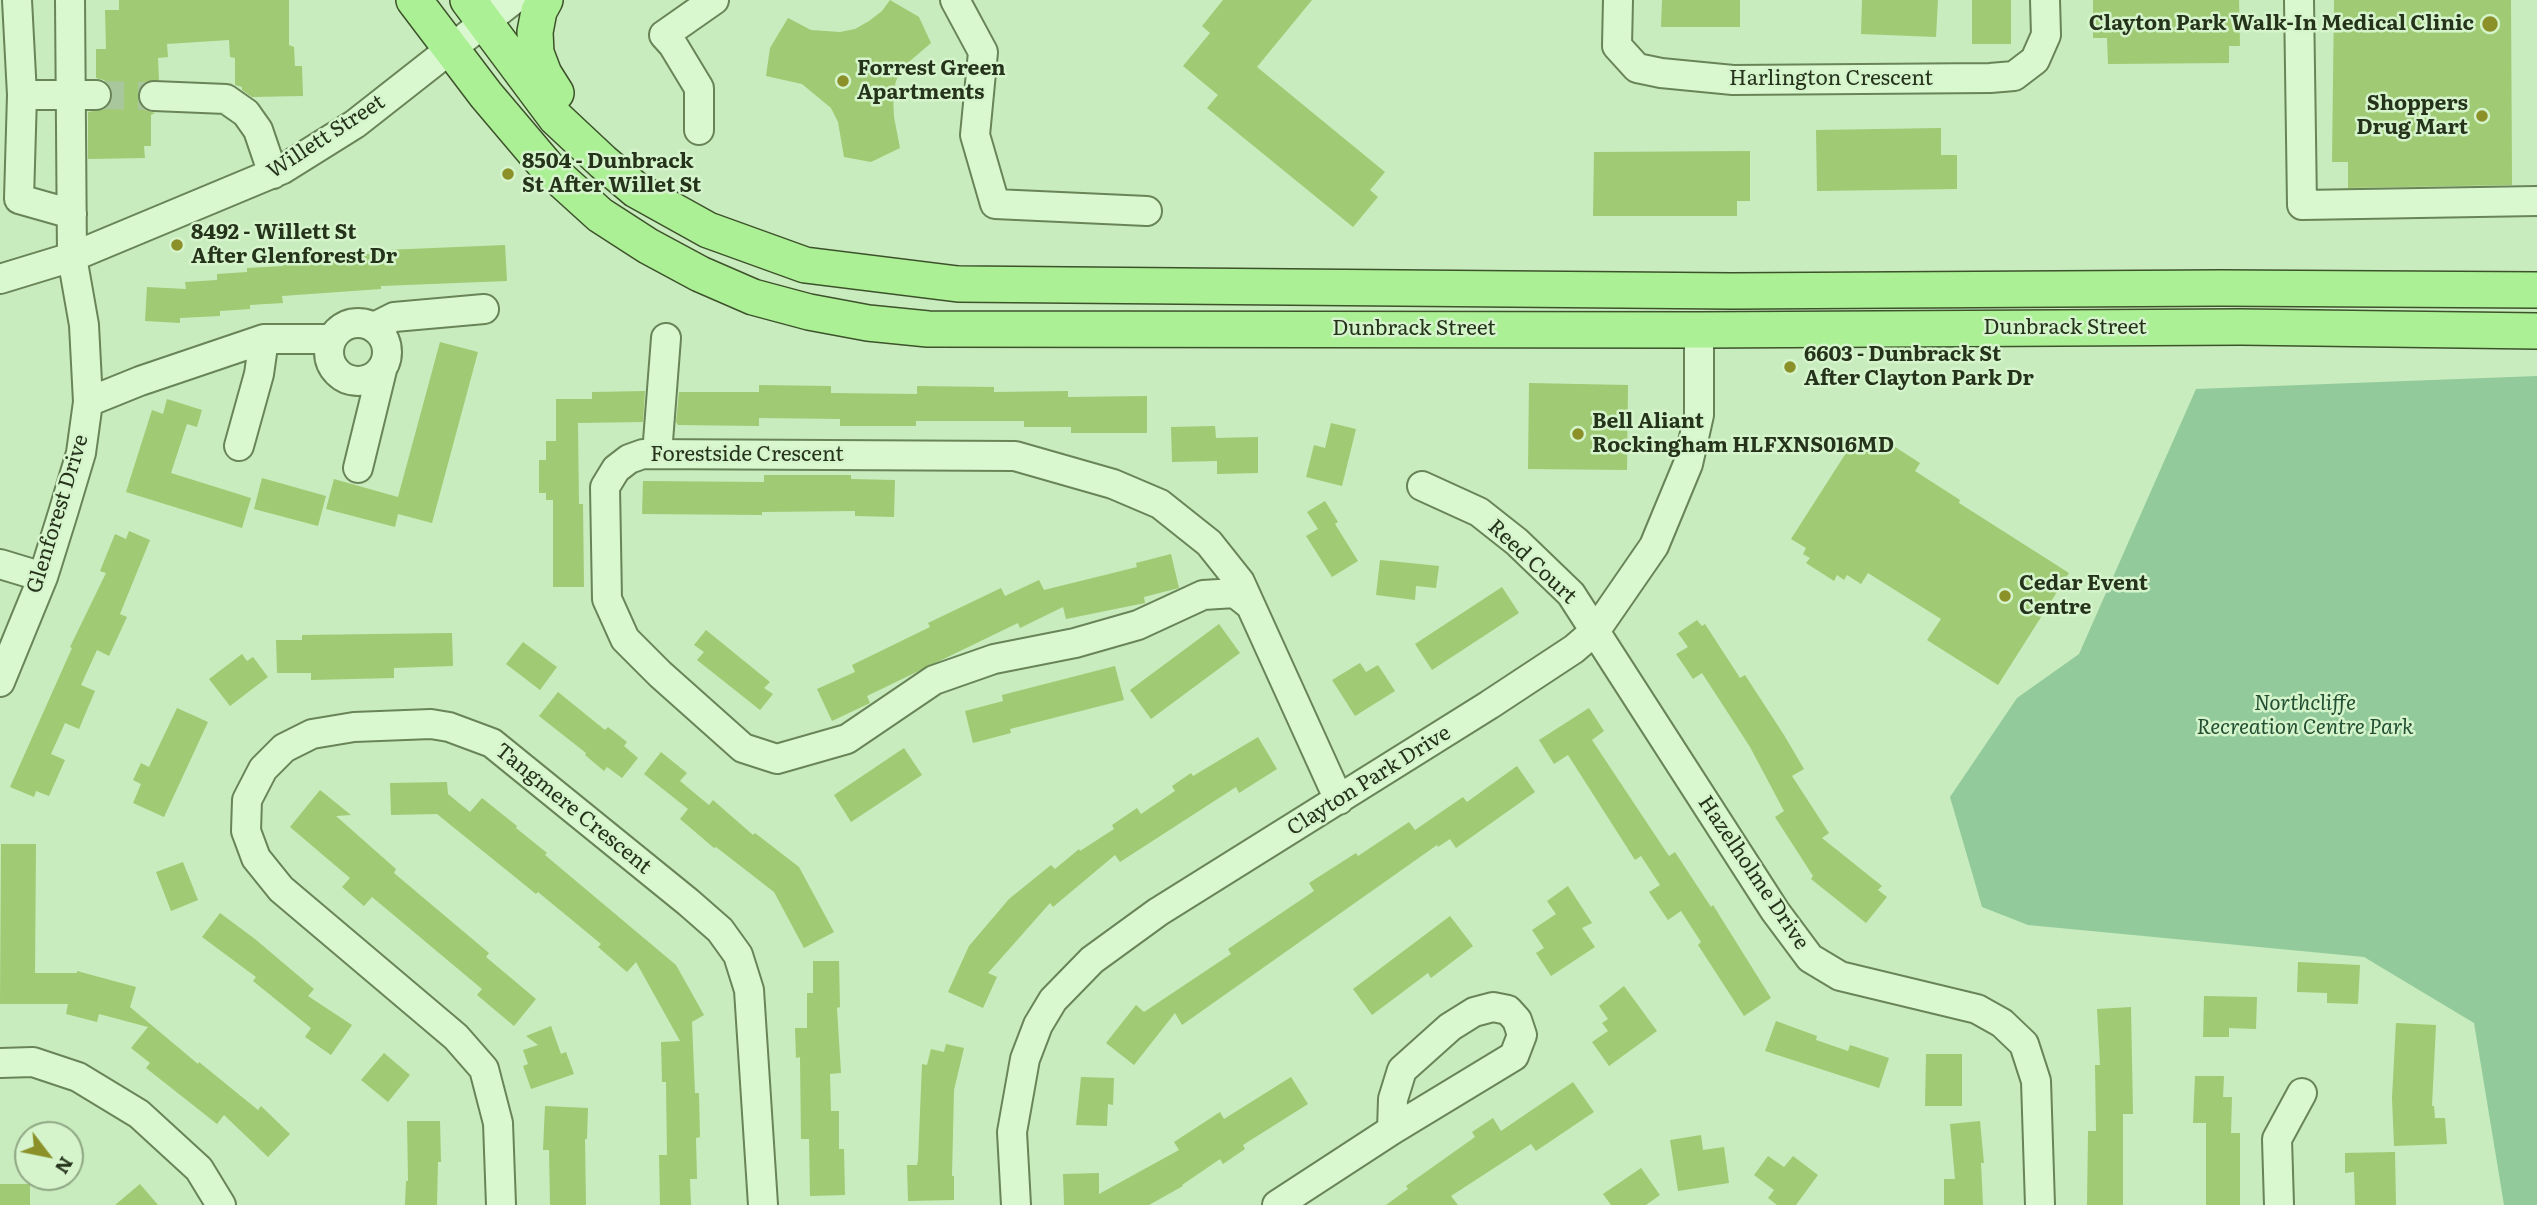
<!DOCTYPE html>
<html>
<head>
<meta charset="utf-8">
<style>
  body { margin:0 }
  #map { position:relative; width:2537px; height:1205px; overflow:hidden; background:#c8ecbd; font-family:Literata,serif }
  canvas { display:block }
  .north { position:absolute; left:14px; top:1121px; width:70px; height:70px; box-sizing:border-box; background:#d5f4cc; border:2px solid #8fa785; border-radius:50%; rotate:122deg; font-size:19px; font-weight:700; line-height:28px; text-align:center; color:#26331b }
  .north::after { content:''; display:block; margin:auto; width:24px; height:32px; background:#8b9128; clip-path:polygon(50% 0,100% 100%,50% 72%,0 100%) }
</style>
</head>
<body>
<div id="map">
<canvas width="2537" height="1205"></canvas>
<div class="north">N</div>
</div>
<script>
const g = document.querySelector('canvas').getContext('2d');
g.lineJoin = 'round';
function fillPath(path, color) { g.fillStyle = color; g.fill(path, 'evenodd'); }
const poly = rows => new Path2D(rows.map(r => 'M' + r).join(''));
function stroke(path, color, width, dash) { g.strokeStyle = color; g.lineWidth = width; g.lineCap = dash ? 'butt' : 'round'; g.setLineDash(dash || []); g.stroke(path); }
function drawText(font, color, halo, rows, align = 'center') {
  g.font = font + ' Literata,serif'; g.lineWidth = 5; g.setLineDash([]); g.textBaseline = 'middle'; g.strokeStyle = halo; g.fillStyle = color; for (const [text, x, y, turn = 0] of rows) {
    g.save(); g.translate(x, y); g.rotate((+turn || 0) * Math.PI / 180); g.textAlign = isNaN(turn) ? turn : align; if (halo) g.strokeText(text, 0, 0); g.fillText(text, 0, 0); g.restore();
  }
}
const green = poly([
  [2537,376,2537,1205,2504,1205,2474,1023,2364,957,2028,925,1982,907,1950,797,2017,698,2079,654,2196,389]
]);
const building = poly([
  [119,0,289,0,289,45,294,47,295,66,302,66,303,96,252,97,242,90,242,87,235,85,235,58,230,57,229,40,167,44,168,57,158,58,159,80,146,82,140,88,138,95,139,103,145,110,155,113,151,115,151,146,144,146,145,158,88,159,88,112,105,109,110,104,113,96,110,86,104,80,96,78,96,49,106,49,105,10,119,10],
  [890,0,919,17,931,43,903,67,896,81,893,94,894,117,900,148,871,162,844,157,838,122,831,108,802,84,766,76,770,48,788,18,811,30,840,32,855,29,869,21,882,11],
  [1223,0,1312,0,1257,67,1385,172,1370,190,1378,197,1353,227,1207,108,1218,95,1183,66,1210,33,1202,26],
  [1662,0,1740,0,1740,27,1661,27],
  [1862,0,1938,0,1936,37,1861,34],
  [1972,0,2011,0,2011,44,1972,44],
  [2093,0,2239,0,2240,46,2229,46,2229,63,2108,64,2107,38,2093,38],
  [2334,0,2511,0,2512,185,2348,188,2348,162,2332,162],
  [1941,128,1941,155,1957,155,1957,189,1817,191,1816,130],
  [1750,151,1750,201,1737,201,1737,216,1593,216,1594,152],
  [505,245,507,281,381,286,381,289,282,296,283,303,250,305,250,309,220,311,220,316,180,318,180,323,145,321,147,287,186,289,185,282,217,280,217,274,247,272,247,268,283,266,282,262,314,260,314,257,385,253,385,250],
  [440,342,478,352,432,523,398,514,395,527,326,509,334,479,398,497],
  [1529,383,1628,385,1627,470,1528,469],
  [759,385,831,386,831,393,917,394,917,386,994,387,994,392,1068,391,1068,397,1147,396,1147,433,1071,433,1071,427,1024,427,1024,421,916,421,916,426,840,426,840,419,759,418,759,426,678,425,676,422,679,392,759,392],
  [645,391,643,422,578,423,579,504,583,504,584,587,553,587,553,500,546,500,546,493,539,493,539,460,546,460,546,441,556,441,556,399,592,399,592,392],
  [167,399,202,410,197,427,187,424,171,473,251,498,242,528,126,492,152,410,163,414],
  [1331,423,1356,429,1342,486,1306,477,1314,445,1325,448],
  [1215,426,1216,438,1258,437,1258,473,1217,474,1217,461,1172,462,1171,427],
  [1878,436,1920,463,1915,471,1960,500,1959,503,2069,573,1998,685,1927,640,1941,619,1868,573,1861,584,1847,575,1844,580,1837,575,1834,581,1806,563,1810,558,1803,554,1806,548,1791,539,1853,442,1868,452],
  [764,475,851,475,851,479,895,480,894,517,855,516,855,511,762,512,762,515,642,514,643,481,764,482],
  [262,478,326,496,318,526,254,509],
  [1325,501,1338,522,1335,524,1358,561,1332,577,1306,536,1318,529,1307,512],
  [129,531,150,540,120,614,127,617,109,656,97,650,81,685,95,691,79,729,65,723,51,754,65,760,49,796,36,791,34,797,10,787,72,648,70,647,106,573,100,571,115,534,126,539],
  [1171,554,1179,588,1144,597,1145,603,1066,619,1063,607,1020,628,1018,623,867,696,870,703,832,721,817,689,855,672,852,665,930,627,928,623,1001,588,1005,596,1039,580,1044,590,1137,567,1136,563],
  [1380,560,1439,566,1436,588,1416,586,1415,600,1376,595],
  [1502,587,1519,613,1432,670,1415,644],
  [1697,620,1702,626,1705,624,1740,678,1745,675,1784,735,1804,769,1792,776,1829,833,1822,838,1882,886,1878,890,1887,897,1866,923,1811,879,1813,876,1775,817,1784,811,1750,747,1702,673,1693,679,1676,654,1688,647,1678,633],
  [1219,624,1240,653,1151,719,1130,690],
  [706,630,770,682,764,688,773,694,760,710,697,660,704,652,694,645],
  [452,633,453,666,394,668,394,678,311,680,311,673,277,673,276,640,302,640,302,635],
  [523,642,557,667,540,690,506,664],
  [242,654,247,661,253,657,268,677,230,706,209,679],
  [1360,663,1366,672,1378,665,1395,691,1355,716,1332,680],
  [1115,666,1124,700,1010,729,1011,733,973,743,965,711,1003,701,1002,695],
  [558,692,605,730,608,727,627,742,624,746,638,758,622,778,607,767,604,771,585,755,586,753,539,716],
  [177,708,208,722,164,817,133,803,141,784,133,780,141,763,149,767],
  [1589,708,1604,731,1592,740,1669,856,1675,852,1711,907,1713,905,1771,998,1744,1016,1698,945,1701,942,1681,911,1668,920,1649,892,1660,885,1641,856,1635,860,1568,755,1554,764,1539,740],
  [1258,737,1277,769,1239,793,1236,787,1120,862,1115,855,1053,907,1050,903,988,973,997,977,983,1008,948,992,969,946,1009,899,1051,865,1055,869,1079,849,1080,851,1114,829,1112,825,1137,808,1141,814,1175,791,1172,786,1191,773,1193,776],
  [904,748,922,775,851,822,834,795],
  [661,752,687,773,680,781,709,805,713,800,753,835,755,833,799,867,834,932,804,948,774,892,716,847,714,848,680,819,688,809,644,774],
  [1517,766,1535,792,1456,848,1450,839,1438,847,1437,845,1182,1025,1175,1013,1134,1065,1106,1043,1136,1005,1144,1012,1231,954,1228,949,1314,891,1309,883,1356,853,1358,856,1409,822,1415,830,1463,797,1467,802],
  [447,782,448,794,470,812,482,798,517,826,516,828,547,853,545,855,676,965,704,1015,692,1022,695,1093,699,1093,700,1137,696,1138,697,1179,690,1179,691,1205,660,1205,659,1155,667,1155,666,1082,662,1082,661,1042,680,1041,636,962,627,972,598,947,601,944,538,892,536,894,437,814,391,815,390,783],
  [320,790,351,815,336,816,396,869,394,873,489,953,486,957,536,999,514,1026,477,995,482,989,372,897,364,906,342,887,350,878,290,827],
  [1,844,36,844,35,973,77,973,77,971,136,987,130,1007,198,1064,199,1062,258,1110,261,1106,290,1134,268,1157,224,1115,217,1124,146,1068,150,1063,131,1048,148,1027,99,1014,97,1022,66,1014,68,1004,0,1004],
  [183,862,198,900,171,911,156,872],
  [1568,886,1592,923,1582,928,1595,947,1551,976,1536,953,1544,948,1532,930,1556,914,1547,901],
  [220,913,255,939,314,989,308,996,352,1025,331,1055,305,1037,311,1028,253,981,256,977,202,937],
  [1450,916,1473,946,1431,978,1428,973,1372,1015,1353,989],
  [813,961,839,961,840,1007,837,1008,841,1073,830,1074,831,1111,839,1111,839,1149,844,1149,845,1195,810,1196,809,1139,801,1139,800,1057,796,1058,795,1028,807,1028,807,993,813,993],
  [2298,962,2360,965,2358,1004,2327,1003,2327,993,2297,992],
  [1624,986,1657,1031,1609,1066,1592,1042,1608,1031,1602,1023,1608,1019,1599,1006],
  [2204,996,2257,997,2256,1029,2229,1028,2229,1037,2203,1037],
  [2131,1007,2133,1114,2123,1114,2123,1205,2087,1205,2088,1131,2096,1131,2095,1065,2100,1065,2097,1009],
  [1776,1021,1817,1036,1816,1040,1848,1051,1850,1045,1889,1058,1879,1088,1765,1051],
  [2396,1023,2436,1025,2432,1106,2434,1106,2435,1118,2445,1118,2447,1144,2394,1146,2392,1098],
  [551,1026,561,1054,566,1052,574,1074,531,1089,523,1066,528,1064,523,1050,538,1045,526,1036],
  [946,1044,964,1048,954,1090,952,1176,954,1176,954,1200,908,1201,907,1165,917,1165,918,1160,922,1064,927,1065,931,1049,944,1052],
  [384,1053,410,1075,388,1102,361,1080],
  [1926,1054,1962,1054,1962,1106,1925,1106],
  [2195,1076,2224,1076,2223,1097,2232,1097,2231,1133,2240,1133,2240,1205,2206,1205,2206,1123,2193,1123],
  [1081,1077,1114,1078,1113,1105,1108,1104,1107,1126,1076,1125],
  [1291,1077,1308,1104,1243,1145,1245,1149,1223,1164,1220,1159,1182,1185,1183,1186,1149,1205,1064,1205,1063,1174,1099,1173,1099,1194,1179,1150,1174,1142,1220,1112,1224,1119],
  [1573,1082,1594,1112,1536,1151,1531,1144,1451,1196,1458,1205,1386,1205,1408,1189,1406,1186,1475,1137,1472,1132,1493,1118,1501,1131],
  [545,1106,588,1108,587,1139,585,1139,586,1205,550,1205,549,1150,543,1150],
  [407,1121,440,1121,441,1162,438,1162,437,1205,405,1205,406,1181,408,1181],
  [1980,1121,1984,1163,1981,1163,1983,1205,1944,1205,1944,1179,1955,1179,1950,1124],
  [1701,1135,1703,1150,1724,1147,1729,1183,1678,1191,1670,1140],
  [2395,1152,2396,1205,2355,1205,2354,1172,2345,1173,2345,1153],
  [1768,1156,1784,1167,1793,1156,1818,1175,1796,1205,1777,1205,1768,1198,1774,1190,1754,1175],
  [1641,1168,1660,1195,1646,1205,1611,1205,1603,1194],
  [0,1184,30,1184,30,1205,0,1205],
  [140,1184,158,1205,115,1205]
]);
const minorTunnel = poly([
  [96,95,154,96]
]);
const minor = poly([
  [17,0,22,95,19,199,72,214],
  [955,0,983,52,975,135,995,204,1147,211],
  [1618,0,1617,46,1637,68,1661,73,1733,80,1990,78,2014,76,2035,60,2046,35,2045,0],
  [2299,0,2302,205,2537,201],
  [22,95,96,95],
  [154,96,226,99,246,113,258,130,273,174],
  [699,130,699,88,673,45,664,35,714,0],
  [0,279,72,257,283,169,355,124,513,0],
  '329 352a29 29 0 1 1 58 0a29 29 0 1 1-58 0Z',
  [374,327,394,317,484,309],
  [88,402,140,381,264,339,331,339],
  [239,446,259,374,264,339],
  [657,454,666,338],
  [358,468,382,370],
  [1422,486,1479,512,1517,542,1571,594,1775,911,1810,958,1840,976,1977,1009,2002,1023,2024,1044,2036,1081,2040,1205],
  [0,564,43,577],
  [1250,605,1235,593,1203,595,1138,625,1075,643,994,659,934,680,847,739,777,759,743,748,660,674,625,639,607,599,605,487,616,469,629,459,643,454,1015,456,1113,484,1160,504,1209,543,1240,582,1339,800],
  [0,682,43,577,63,513,81,453,88,402,84,325,72,257,70,0],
  [0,1063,33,1062,78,1077,139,1114,199,1169,221,1205],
  [501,1205,498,1123,484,1069,456,1037,281,889,256,858,246,831,247,800,263,769,284,748,312,734,354,727,431,724,449,727,492,743,688,902,720,930,738,955,749,990,763,1205],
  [1016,1205,1012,1132,1025,1059,1038,1025,1053,1000,1092,960,1158,912,1489,705,1574,649,1596,630,1654,546,1688,464,1699,415,1699,330],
  [1277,1205,1392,1130,1514,1056,1522,1035,1517,1020,1508,1010,1493,1007,1474,1012,1450,1027,1402,1070,1393,1099,1392,1130],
  [2279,1205,2277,1139,2302,1093]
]);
const major = poly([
  [414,0,486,95,547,167,600,215,648,246,700,274,753,297,809,312,868,323,928,329,1699,330,2241,327,2537,331],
  [468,0,556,118,603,162,636,190,708,230,805,265,958,284,1732,291,2221,288,2537,290],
  [545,0,539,11,535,32,536,53,544,74,556,93]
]);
const markers = [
  [2490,24,9,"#8b9128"],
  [843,81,7,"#8b9128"],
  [2482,116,7,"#8b9128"],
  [508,174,7,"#8b9128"],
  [177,245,7,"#8b9128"],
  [1790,367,7,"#8b9128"],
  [1578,434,7,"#8b9128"],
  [2005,596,7,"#8b9128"]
];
const poiNames = [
  ["Clayton Park Walk-In Medical Clinic",2474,24,"right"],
  ["Forrest Green",857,69],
  ["Apartments",857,93],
  ["Shoppers",2468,104,"right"],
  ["Drug Mart",2468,128,"right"],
  ["8504 - Dunbrack",522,162],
  ["St After Willet St",522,186],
  ["8492 - Willett St",191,233],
  ["After Glenforest Dr",191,257],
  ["6603 - Dunbrack St",1804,355],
  ["After Clayton Park Dr",1804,379],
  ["Bell Aliant",1592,422],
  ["Rockingham HLFXNS016MD",1592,446],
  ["Cedar Event",2019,584],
  ["Centre",2019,608]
];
const streetNames = [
  ["Harlington Crescent",1831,79],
  ["Willett Street",326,137,-33],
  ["Dunbrack Street",2065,328],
  ["Dunbrack Street",1414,329],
  ["Forestside Crescent",747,455],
  ["Glenforest Drive",58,514,-73],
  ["Reed Court",1532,562,43],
  ["Clayton Park Drive",1369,781,-32],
  ["Tangmere Crescent",573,809,39],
  ["Hazelholme Drive",1753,873,56]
];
const parkNames = [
  ["Northcliffe",2305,704],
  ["Recreation Centre Park",2305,728]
];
fillPath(green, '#92ca9c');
fillPath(building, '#a0ca73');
stroke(minorTunnel, '#a8c79d', 28, [28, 14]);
stroke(minor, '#698457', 32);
stroke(major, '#3d512b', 38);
stroke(minor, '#d9f8d0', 28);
stroke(major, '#abf094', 35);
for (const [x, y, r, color] of markers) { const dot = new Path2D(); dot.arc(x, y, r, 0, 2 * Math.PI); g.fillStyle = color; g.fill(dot); stroke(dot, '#d5f4cc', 2.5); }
drawText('bold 21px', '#26331b', '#d5f4cc', poiNames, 'left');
drawText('21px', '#26331b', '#d5f4cc', streetNames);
drawText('italic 21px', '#224f31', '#d5f4cc', parkNames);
</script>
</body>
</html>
